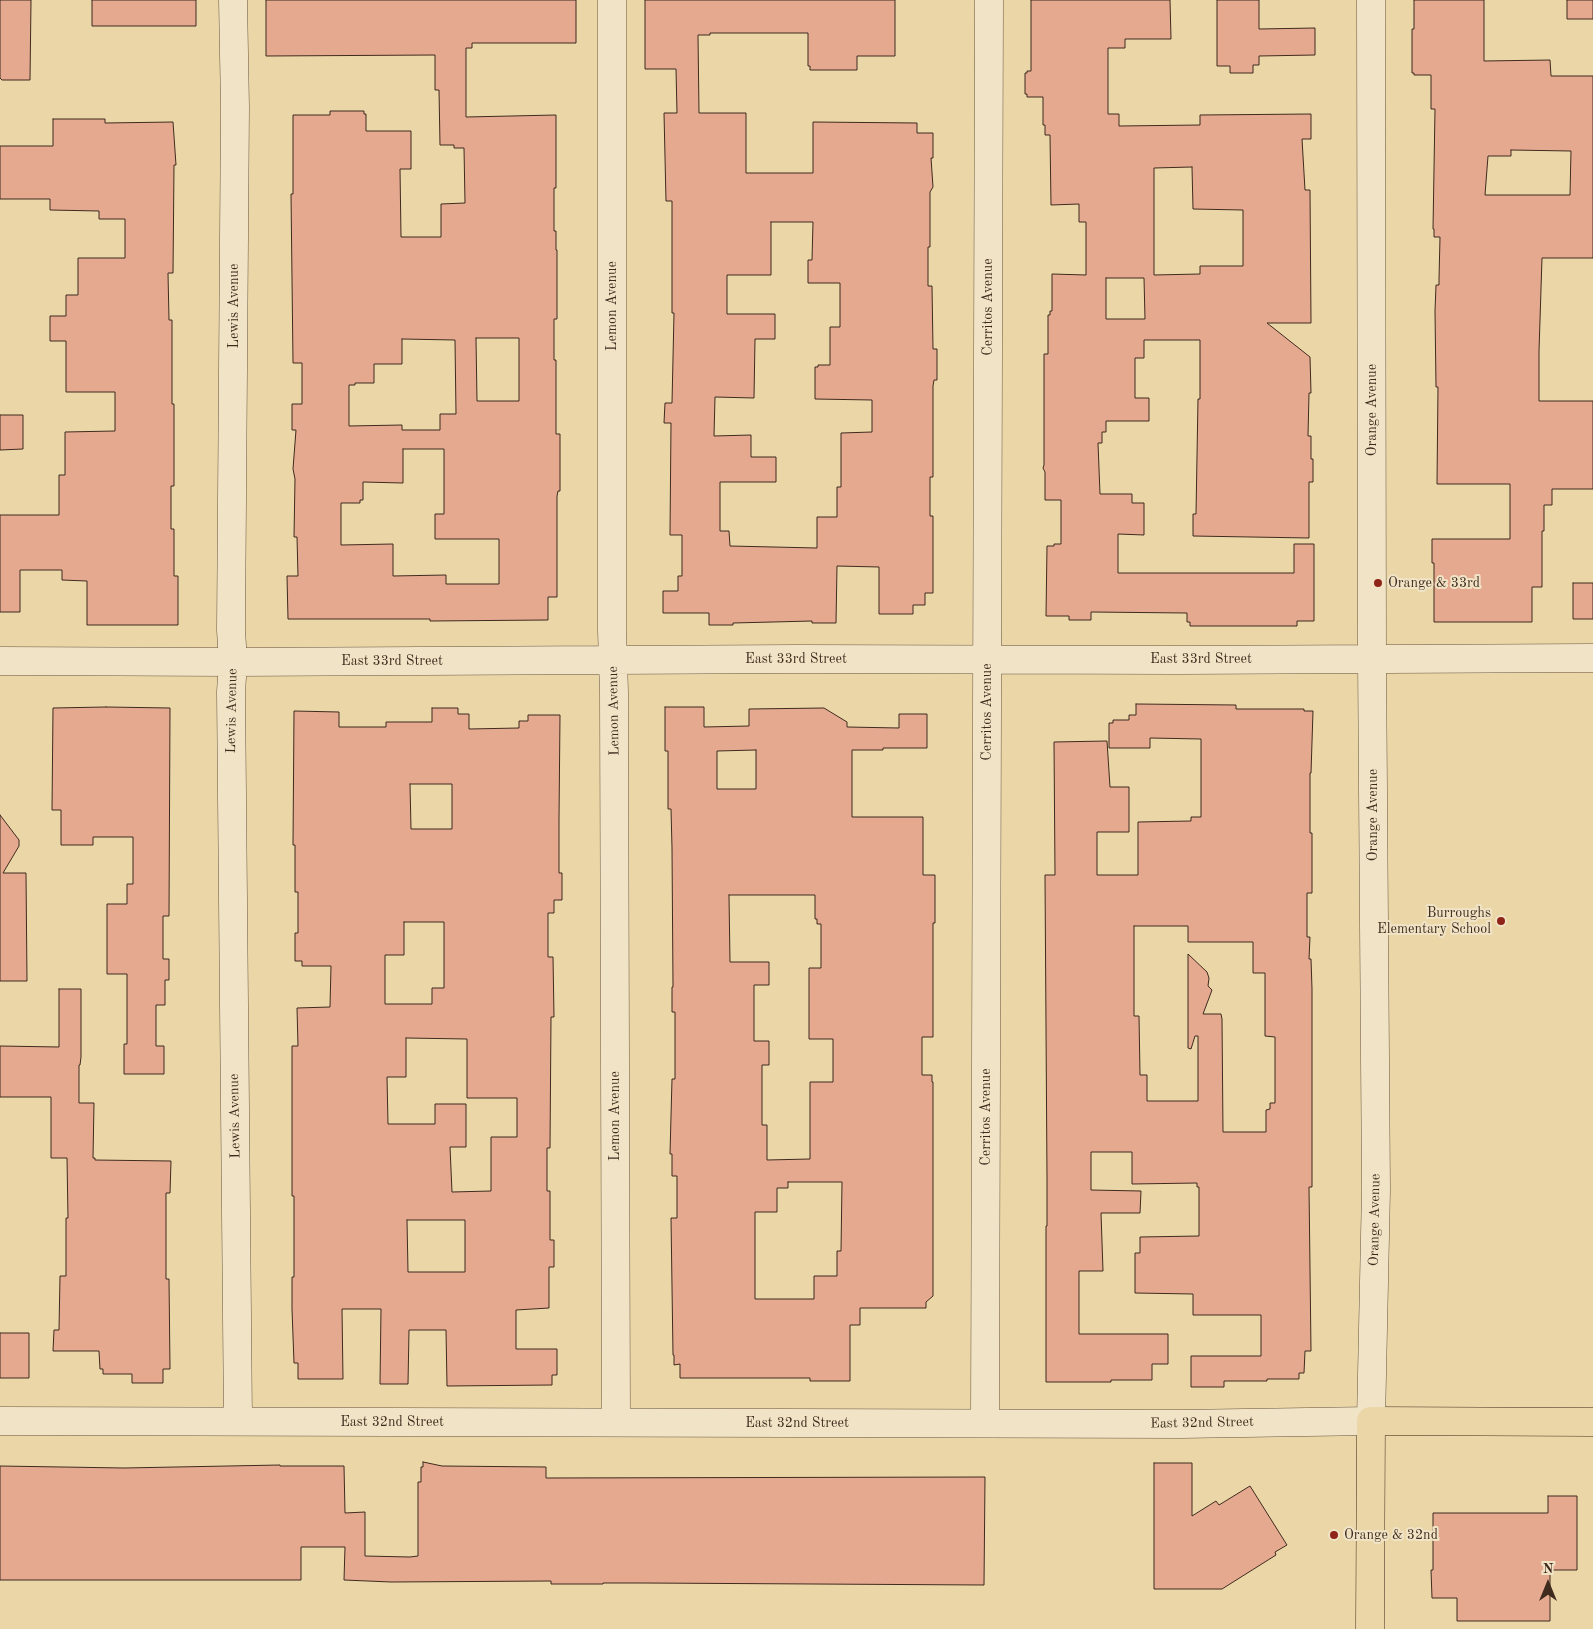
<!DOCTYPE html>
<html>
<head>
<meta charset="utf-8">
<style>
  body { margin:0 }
  #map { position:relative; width:1593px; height:1629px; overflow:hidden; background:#ead6a7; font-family:"Old Standard TT",serif }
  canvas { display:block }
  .north { position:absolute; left:1523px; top:1559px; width:50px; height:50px; -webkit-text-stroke:4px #f1e4c6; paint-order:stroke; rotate:0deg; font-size:14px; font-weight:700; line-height:20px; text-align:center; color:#3f2b1e }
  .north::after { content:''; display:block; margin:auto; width:18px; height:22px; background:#3f2b1e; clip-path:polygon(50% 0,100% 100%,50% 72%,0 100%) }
</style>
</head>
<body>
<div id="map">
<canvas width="1593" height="1629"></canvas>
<div class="north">N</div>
</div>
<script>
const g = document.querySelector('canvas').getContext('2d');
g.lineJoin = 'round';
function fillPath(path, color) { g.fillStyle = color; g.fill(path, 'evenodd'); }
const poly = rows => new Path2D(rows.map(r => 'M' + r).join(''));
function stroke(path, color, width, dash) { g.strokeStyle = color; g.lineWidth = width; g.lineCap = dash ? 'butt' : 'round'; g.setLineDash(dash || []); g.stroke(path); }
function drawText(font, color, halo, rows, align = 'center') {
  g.font = font + ' "Old Standard TT",serif'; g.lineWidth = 4; g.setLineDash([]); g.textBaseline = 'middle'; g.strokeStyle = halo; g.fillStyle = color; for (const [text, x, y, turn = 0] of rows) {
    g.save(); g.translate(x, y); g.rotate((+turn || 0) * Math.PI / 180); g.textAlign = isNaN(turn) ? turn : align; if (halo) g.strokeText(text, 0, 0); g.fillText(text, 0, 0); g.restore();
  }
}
const building = poly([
  [0,0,31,0,30,80,2,80,0,78,0,0],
  [92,0,196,0,196,26,92,26,92,0],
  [266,0,576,0,576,43,472,43,472,48,466,48,466,117,556,115,556,188,554,188,554,231,556,231,556,250,557,250,557,319,554,319,554,360,556,360,556,434,560,434,560,491,558,491,557,496,557,597,548,597,548,620,430,621,430,619,288,619,287,576,298,576,297,537,294,537,295,479,293,469,296,430,292,430,292,404,302,404,302,363,293,363,291,194,293,194,293,115,330,115,330,111,364,111,364,114,366,114,366,131,411,131,411,169,400,169,401,237,441,237,441,204,465,203,464,148,454,148,454,145,440,145,439,90,435,90,435,55,266,56,266,0],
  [476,338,519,338,519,401,477,401,476,338],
  [402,339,455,340,456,414,440,414,440,430,402,430,402,425,349,426,349,385,355,385,355,383,374,383,374,364,402,364,402,339],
  [403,449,444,449,444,514,435,514,435,539,499,539,499,584,446,584,446,575,393,576,393,544,341,545,341,503,360,503,360,500,363,500,363,482,403,483,403,449],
  [645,0,895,0,895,56,857,56,857,70,810,70,810,66,808,66,808,33,710,33,710,35,698,35,699,113,746,113,746,173,813,173,813,122,917,123,917,133,933,133,933,158,931,158,933,187,930,192,930,247,928,247,928,286,932,286,933,349,937,349,937,380,934,380,933,386,933,477,930,477,930,516,933,516,933,593,925,593,925,605,913,605,913,614,879,614,879,567,837,566,836,623,812,623,812,621,733,623,733,625,709,625,709,613,663,613,663,591,678,591,678,576,682,576,682,535,670,535,671,423,664,423,665,403,672,403,674,313,672,313,672,201,666,201,664,113,677,113,676,69,645,69,645,0],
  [771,222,813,222,812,260,808,260,808,283,840,283,840,327,830,327,830,365,818,365,818,367,815,367,815,399,872,400,872,432,841,433,841,487,837,487,837,517,817,517,817,548,730,546,729,531,720,531,720,482,776,482,776,457,751,457,751,435,714,436,715,397,754,398,755,339,775,339,775,314,727,314,727,275,771,275,771,222],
  [1031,0,1170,0,1171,39,1125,39,1125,48,1108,48,1108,114,1119,114,1119,126,1200,125,1200,115,1311,114,1311,139,1302,139,1305,190,1310,190,1311,323,1267,323,1310,357,1311,393,1309,393,1308,436,1311,436,1311,459,1313,459,1313,482,1309,482,1309,538,1193,536,1193,514,1196,514,1198,399,1200,399,1200,340,1144,340,1144,358,1135,358,1135,398,1149,398,1149,421,1106,421,1106,432,1102,432,1102,443,1098,443,1100,494,1132,494,1132,503,1144,503,1144,535,1118,534,1118,573,1294,573,1294,544,1314,544,1314,621,1297,621,1297,626,1190,626,1190,622,1187,622,1187,613,1091,612,1091,620,1069,620,1069,616,1046,616,1047,546,1054,546,1054,544,1061,544,1061,500,1045,500,1045,472,1043,468,1044,465,1044,354,1048,354,1048,315,1050,315,1050,311,1052,311,1052,274,1086,275,1086,222,1079,222,1079,204,1051,205,1050,135,1045,135,1045,125,1043,125,1043,97,1027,97,1027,94,1025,94,1025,73,1027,73,1027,71,1031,71,1031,0],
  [1192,167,1193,209,1243,210,1243,266,1200,266,1200,274,1154,275,1154,168,1192,167],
  [1106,278,1144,278,1145,319,1106,319,1106,278],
  [1217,0,1259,0,1259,29,1315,28,1315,55,1259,56,1259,65,1253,65,1253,73,1230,73,1230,66,1217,66,1217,0],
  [1414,0,1484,0,1484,61,1550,60,1551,76,1593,76,1593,258,1542,258,1539,351,1539,401,1593,401,1593,489,1552,489,1552,505,1544,505,1544,531,1542,531,1542,587,1532,587,1532,622,1434,622,1434,563,1432,563,1432,539,1510,539,1510,484,1437,484,1438,387,1436,387,1435,311,1436,285,1439,285,1439,279,1440,237,1434,237,1434,229,1433,229,1435,109,1431,109,1431,75,1414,75,1414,73,1412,73,1412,29,1414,29,1414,0],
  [1511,150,1571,151,1570,195,1485,195,1488,156,1511,156,1511,150],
  [1567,0,1593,0,1593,19,1567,19,1567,0],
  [53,119,105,119,105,123,173,122,176,165,174,165,173,273,168,273,169,320,172,320,172,404,174,404,174,486,171,486,171,529,174,529,174,576,178,576,178,625,87,625,87,581,62,580,62,570,20,570,20,612,0,612,0,515,59,515,59,475,65,475,65,432,115,431,115,392,66,392,66,341,50,341,50,316,66,316,66,295,78,295,78,258,125,258,125,219,99,219,99,211,50,210,50,199,0,199,0,146,53,146,53,119],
  [0,415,23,415,23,449,0,450,0,415],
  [1573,583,1593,583,1593,619,1573,619,1573,583],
  [1136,704,1236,705,1236,709,1304,709,1304,711,1313,711,1311,773,1310,773,1310,833,1312,833,1312,893,1307,893,1307,937,1310,937,1309,959,1311,959,1312,989,1312,1187,1309,1187,1311,1351,1305,1351,1304,1373,1299,1373,1299,1379,1267,1379,1267,1381,1224,1381,1224,1387,1191,1387,1191,1356,1261,1356,1261,1315,1193,1315,1193,1294,1135,1293,1135,1253,1140,1253,1140,1237,1199,1236,1199,1187,1197,1187,1197,1183,1132,1184,1132,1152,1091,1152,1091,1190,1141,1191,1140,1213,1101,1213,1103,1271,1079,1271,1079,1334,1168,1334,1168,1364,1152,1364,1152,1380,1111,1380,1111,1382,1046,1382,1046,1226,1047,1226,1047,1179,1045,875,1055,875,1054,742,1107,741,1110,787,1129,787,1129,832,1097,832,1097,875,1138,875,1138,822,1191,821,1191,817,1201,817,1201,739,1150,738,1150,748,1109,748,1109,723,1113,723,1113,720,1129,720,1129,715,1136,715,1136,704],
  [1134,926,1188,926,1188,942,1253,942,1253,973,1265,973,1265,1036,1275,1037,1275,1103,1270,1103,1270,1109,1266,1110,1266,1132,1223,1132,1222,1019,1221,1014,1203,1014,1212,990,1208,986,1209,978,1207,972,1188,954,1188,1048,1191,1049,1195,1036,1198,1036,1198,1101,1147,1101,1147,1075,1140,1075,1139,1016,1134,1016,1134,926],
  [106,707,170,708,169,916,163,916,163,959,169,959,169,980,165,980,165,1005,156,1005,156,1046,164,1046,164,1074,124,1074,124,1044,127,1044,127,974,107,974,107,904,127,904,127,884,133,884,133,837,93,837,93,845,61,845,61,810,52,810,53,708,106,707],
  [665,707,704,707,704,727,749,726,749,709,824,708,847,722,847,727,899,728,899,714,927,714,927,748,883,748,883,750,852,750,852,817,923,817,923,875,935,875,935,923,933,923,933,1037,922,1037,922,1075,932,1075,932,1082,933,1082,933,1296,926,1302,926,1308,860,1308,860,1325,850,1325,850,1381,810,1381,810,1378,680,1378,680,1364,674,1365,674,1355,673,1355,671,1218,677,1218,677,1176,672,1176,672,1154,670,1154,672,1079,675,1079,675,1012,672,1012,672,987,673,987,672,848,671,809,668,809,668,751,665,751,665,707],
  [756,750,756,789,717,789,717,751,756,750],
  [729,895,815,895,815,919,817,919,817,924,821,924,821,968,809,968,809,1039,833,1039,833,1082,810,1082,810,1159,767,1160,767,1125,762,1125,762,1065,769,1065,769,1041,754,1041,754,985,769,985,769,962,730,962,729,895],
  [788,1182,842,1182,841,1251,837,1251,837,1276,814,1276,814,1299,755,1299,755,1212,777,1212,777,1188,788,1188,788,1182],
  [432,708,458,708,458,714,469,714,469,729,519,728,519,721,528,721,528,715,560,715,559,819,559,873,562,873,562,900,554,900,554,913,548,913,548,957,553,957,554,1017,551,1017,550,1148,547,1148,547,1191,550,1191,550,1240,554,1240,554,1267,549,1267,549,1308,516,1310,516,1349,557,1349,557,1375,552,1375,552,1385,447,1386,446,1330,409,1330,408,1384,380,1384,381,1309,342,1309,343,1379,298,1379,298,1363,294,1363,292,1309,292,1277,294,1277,294,1196,292,1196,292,1046,298,1046,297,1008,330,1007,331,966,302,966,302,961,295,961,295,933,298,933,298,892,295,892,295,845,293,845,294,711,339,712,339,727,386,727,386,722,432,722,432,708],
  [410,784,452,784,452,829,411,829,410,784],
  [404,922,444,922,444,988,432,988,432,1004,385,1004,385,955,404,955,404,922],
  [406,1038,467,1039,467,1098,517,1098,517,1137,491,1137,491,1191,452,1192,450,1147,466,1147,466,1104,435,1104,435,1124,388,1124,387,1077,406,1077,406,1038],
  [407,1220,465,1220,465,1272,408,1272,407,1220],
  [0,815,19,840,19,846,3,873,26,873,27,981,0,981,0,815],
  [59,989,81,989,81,1057,80,1065,79,1065,79,1103,94,1103,93,1158,95,1158,95,1160,171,1161,170,1193,166,1193,166,1279,169,1279,170,1369,163,1369,163,1383,132,1383,132,1374,103,1374,103,1369,100,1369,99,1351,53,1351,54,1330,59,1330,60,1276,66,1276,66,1218,68,1218,67,1158,51,1158,51,1097,0,1097,0,1046,59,1047,59,989],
  [0,1333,29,1333,29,1378,0,1378,0,1333],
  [423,1462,442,1466,546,1467,546,1478,985,1477,984,1585,645,1583,603,1583,603,1584,551,1584,551,1581,391,1582,344,1580,345,1547,301,1547,301,1580,0,1580,0,1466,124,1468,280,1465,280,1466,344,1466,345,1513,365,1512,365,1556,410,1557,418,1556,418,1482,421,1482,421,1467,423,1467,423,1462],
  [1154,1463,1192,1463,1192,1516,1216,1501,1219,1505,1250,1486,1287,1545,1275,1552,1276,1555,1222,1589,1154,1589,1154,1463],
  [1548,1496,1577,1496,1577,1570,1550,1570,1550,1621,1457,1621,1457,1598,1432,1598,1431,1570,1433,1570,1433,1513,1548,1513,1548,1496]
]);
const minor = poly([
  [233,0,235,107,231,630,233,662,231,692,238,1421],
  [612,0,612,630,614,692,616,1422],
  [0,661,233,662,798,659,1178,660,1593,658],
  [0,1421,1181,1424,1371,1421,1376,1190,1372,658,1371,0],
  [985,1423,989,0]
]);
const major = poly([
  [1370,1629,1371,1421,1593,1422]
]);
const markers = [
  [1378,583,5,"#8f2418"],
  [1501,921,5,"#8f2418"],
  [1334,1535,5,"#8f2418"]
];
const streetNames = [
  ["Lewis Avenue",234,306,-90],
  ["Lemon Avenue",612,306,-90],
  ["Cerritos Avenue",988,307,-90],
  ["Orange Avenue",1372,410,-90],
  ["East 33rd Street",796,659],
  ["East 33rd Street",1201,659],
  ["East 33rd Street",392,661],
  ["Lewis Avenue",232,711,-89],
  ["Lemon Avenue",614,711,-91],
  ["Cerritos Avenue",987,712,-90],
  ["Orange Avenue",1373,815,-90],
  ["Lewis Avenue",235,1116,-91],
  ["Lemon Avenue",615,1116,-90],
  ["Cerritos Avenue",986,1117,-90],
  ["Orange Avenue",1375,1220,-89],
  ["East 32nd Street",392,1422],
  ["East 32nd Street",797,1423],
  ["East 32nd Street",1202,1423,-1]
];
const poiNames = [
  ["Orange & 33rd",1388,583],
  ["Burroughs",1491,913,"right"],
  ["Elementary School",1491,929,"right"],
  ["Orange & 32nd",1344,1535]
];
fillPath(building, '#e5a990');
stroke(building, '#3f2b1e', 1);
stroke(minor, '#6a5640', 29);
stroke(major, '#3f2b1e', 29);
stroke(minor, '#f1e4c6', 28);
stroke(major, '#ead6a7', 28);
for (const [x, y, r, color] of markers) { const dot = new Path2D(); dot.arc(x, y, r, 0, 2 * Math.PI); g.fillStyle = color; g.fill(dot); stroke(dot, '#f1e4c6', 2); }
drawText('14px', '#3f2b1e', '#f1e4c6', streetNames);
drawText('14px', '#3f2b1e', '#f1e4c6', poiNames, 'left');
</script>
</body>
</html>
